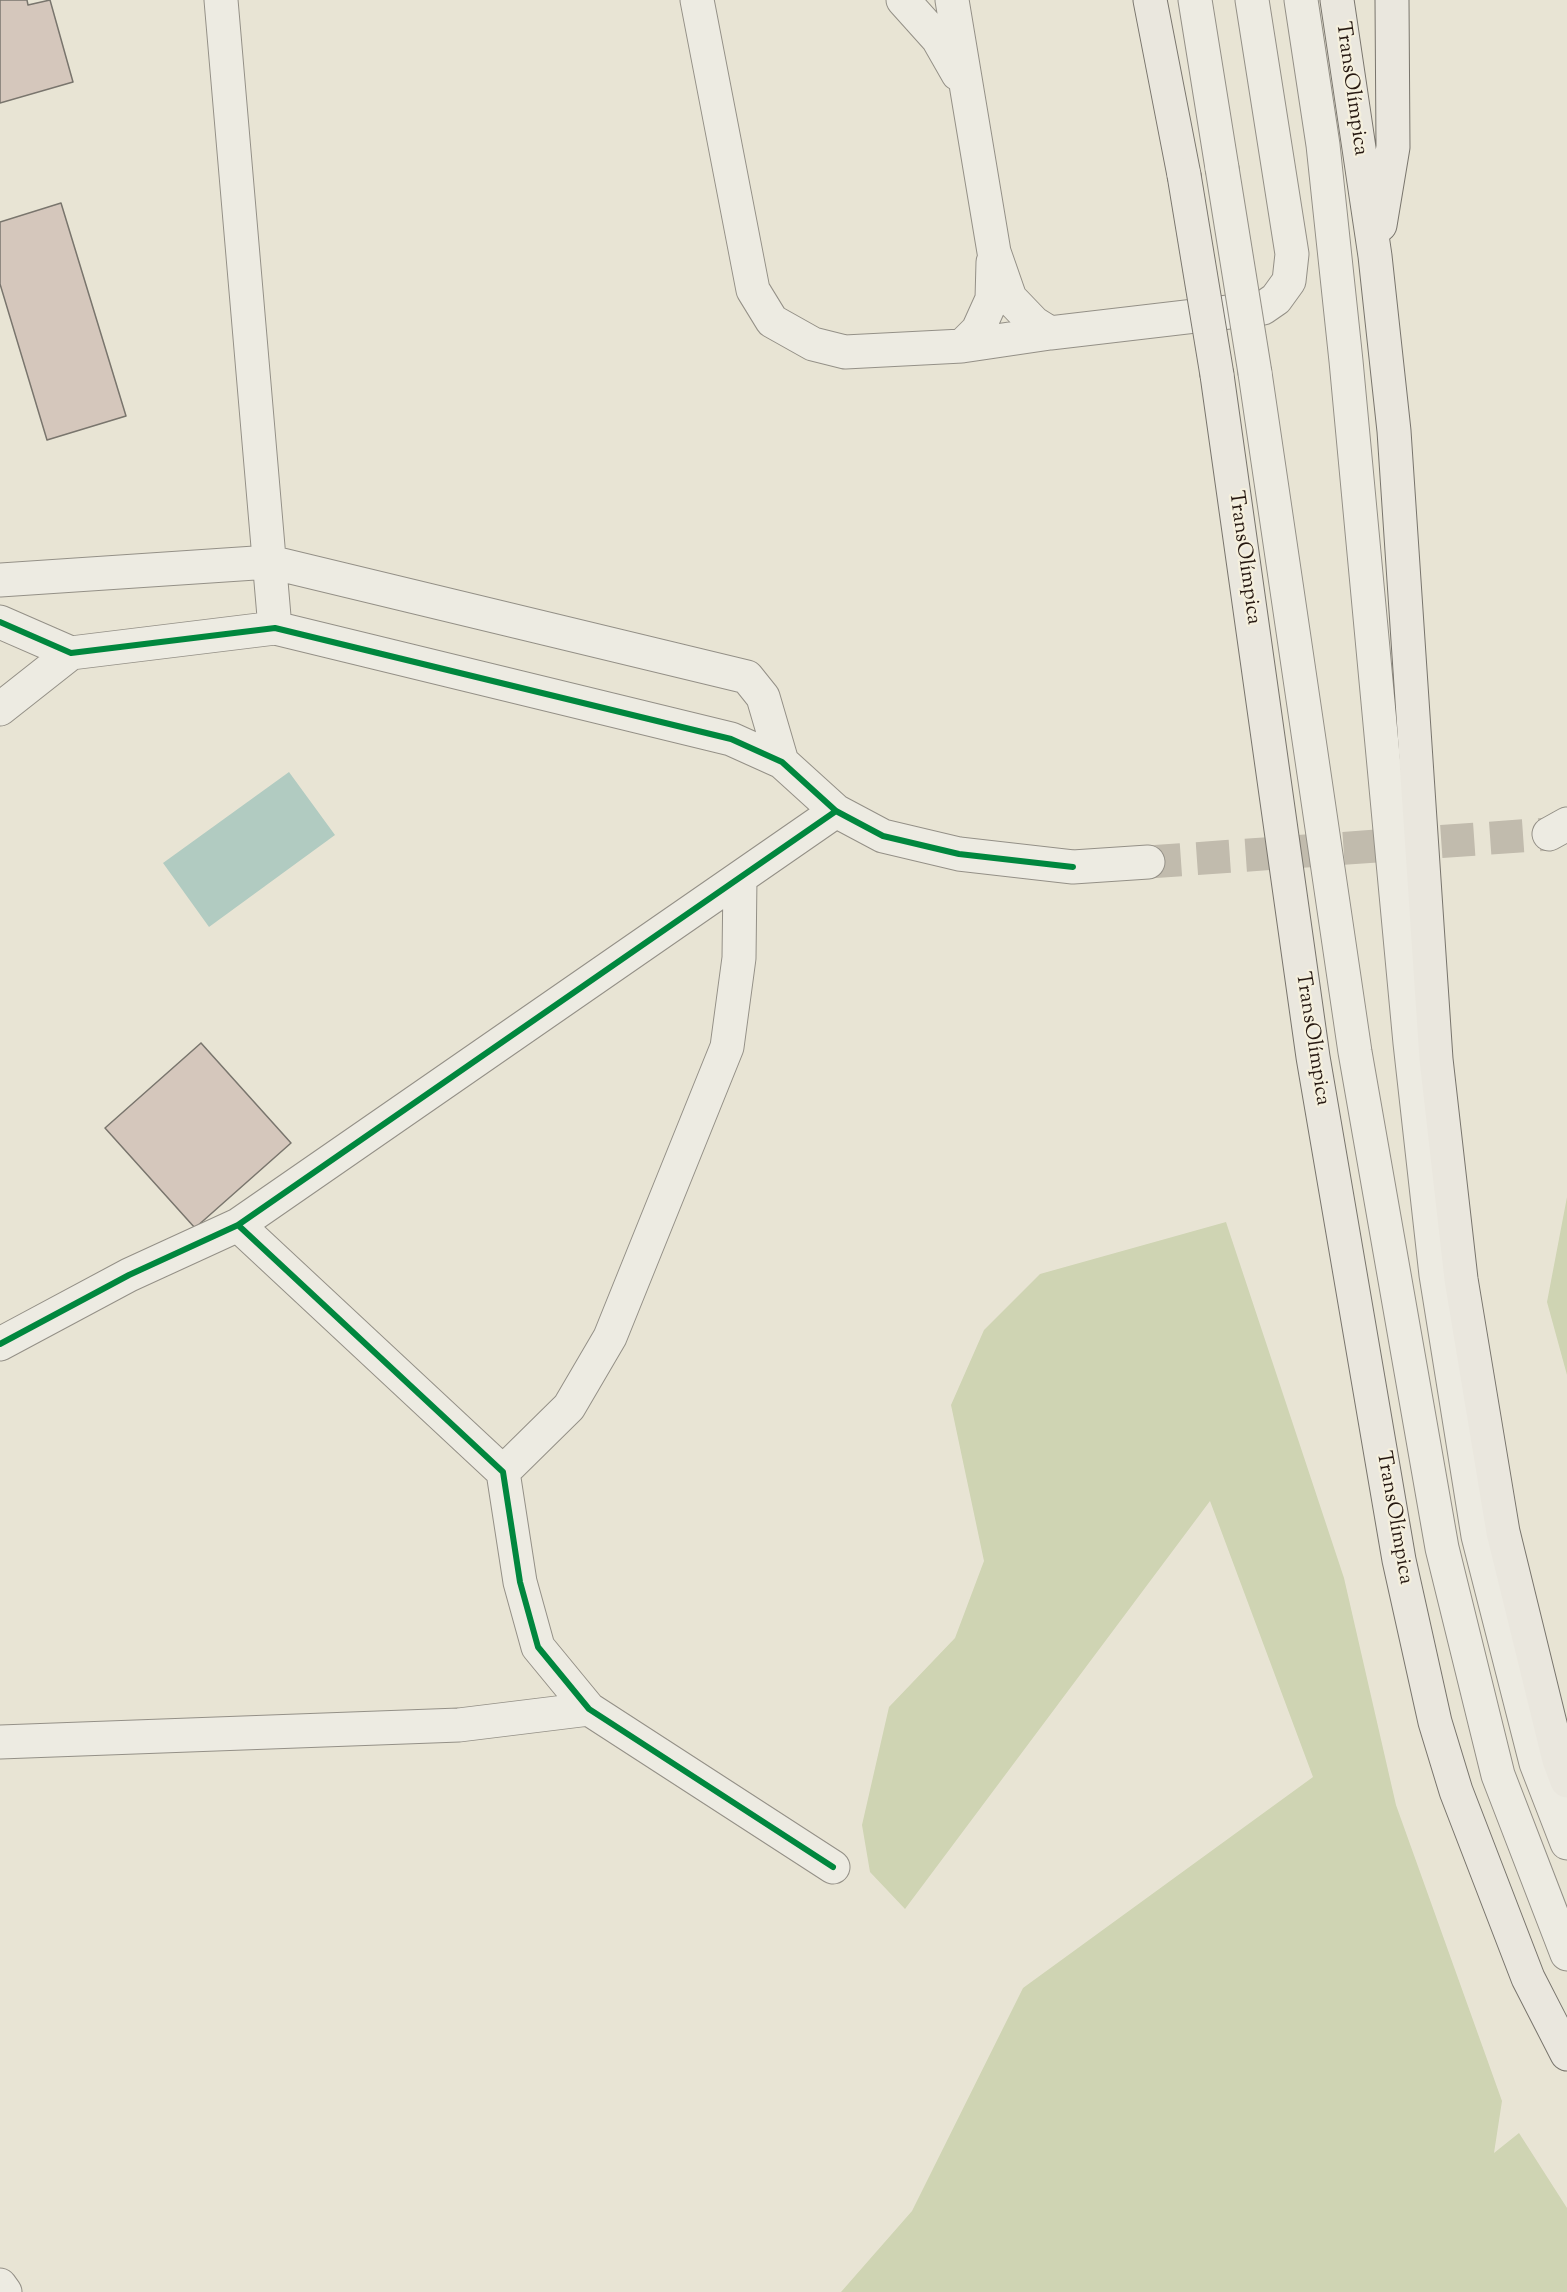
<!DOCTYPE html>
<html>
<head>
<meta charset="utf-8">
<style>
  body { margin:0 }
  canvas { display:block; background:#e8e4d4 }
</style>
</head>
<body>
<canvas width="1567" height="2292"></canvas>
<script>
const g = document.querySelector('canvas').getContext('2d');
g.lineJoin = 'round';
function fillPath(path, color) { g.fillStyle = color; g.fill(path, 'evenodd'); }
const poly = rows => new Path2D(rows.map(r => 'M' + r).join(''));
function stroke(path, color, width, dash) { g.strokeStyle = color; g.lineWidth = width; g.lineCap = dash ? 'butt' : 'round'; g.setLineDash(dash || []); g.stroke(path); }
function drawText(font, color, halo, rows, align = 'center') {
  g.font = font + ' "Sorts Mill Goudy",serif'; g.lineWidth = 4.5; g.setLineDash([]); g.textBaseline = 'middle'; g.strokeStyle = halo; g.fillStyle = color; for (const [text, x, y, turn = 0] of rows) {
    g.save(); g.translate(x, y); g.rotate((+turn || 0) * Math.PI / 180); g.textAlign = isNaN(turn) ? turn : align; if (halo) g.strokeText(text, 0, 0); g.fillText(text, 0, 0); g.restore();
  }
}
const green = poly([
  [1567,1197,1567,1375,1547,1302],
  [1226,1222,1344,1578,1396,1805,1502,2101,1494,2153,1519,2133,1567,2208,1567,2292,841,2292,912,2211,1023,1988,1313,1777,1210,1501,905,1909,870,1872,862,1825,889,1707,955,1638,984,1561,951,1405,984,1330,1040,1274]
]);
const water = poly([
  [289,772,335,835,209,927,163,863]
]);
const building = poly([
  [0,0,27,0,28,5,50,0,73,82,0,103,0,0],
  [61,203,126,416,47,440,0,284,0,222,61,203],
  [201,1043,291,1143,195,1228,105,1128,201,1043]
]);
const minorTunnel = poly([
  [1148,862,1549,834]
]);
const minor = poly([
  [221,0,275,628],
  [697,0,753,290,772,321,813,344,845,352,962,346,1050,333,1263,308,1276,299,1289,281,1292,254,1252,0],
  [903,0,938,39,958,74],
  [952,0,994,252,1010,298,1034,323,1050,333],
  [1195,0,1222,168],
  [1301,0,1323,145,1346,361,1410,1043,1436,1275,1478,1536,1536,1763,1567,1843],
  [962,346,978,330,992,299,993,262],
  [1255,373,1355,1052,1442,1548,1498,1775,1567,1954],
  [0,580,270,562,747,677,763,697,782,762],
  [0,622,71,653,275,628,731,739,782,762,836,811,883,836,959,854,1073,867,1148,862],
  [0,709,71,653],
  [1549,834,1567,824],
  [238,1225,503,1472,520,1582,538,1647,589,1709,833,1867],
  [0,1344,129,1275,238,1225,836,811],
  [503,1472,569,1407,610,1337,727,1047,739,958,740,878],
  [0,1742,459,1725,589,1709],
  [0,2285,5,2292]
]);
const highway = poly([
  [1150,0,1184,175],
  [1337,0,1375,256,1394,431,1436,1059,1461,1279,1503,1532,1559,1760,1567,1781],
  [1380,225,1393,147,1392,0],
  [1217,375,1313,1057,1399,1560,1435,1722,1456,1791,1528,1978,1567,2054]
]);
const minorBridge = poly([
  [1222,168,1255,373]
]);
const highwayBridge = poly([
  [1184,175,1217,375]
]);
const cycleway = poly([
  [0,622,71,653,275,628,731,739,782,762,836,811,883,836,959,854,1073,867],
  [238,1225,503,1472,520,1582,538,1647,589,1709,833,1867],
  [0,1344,129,1275,238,1225,836,811]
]);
const streetNames = [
  ["TransOlímpica",1350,89,82],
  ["TransOlímpica",1243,558,82],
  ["TransOlímpica",1311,1039,81],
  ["TransOlímpica",1393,1518,80]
];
fillPath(green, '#cfd4b3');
fillPath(water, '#b1cbc1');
fillPath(building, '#d5c7bc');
stroke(building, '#79756d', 1.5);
stroke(minorTunnel, '#c1bbad', 33, [33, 16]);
stroke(minor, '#949087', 35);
stroke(highway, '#79756d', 35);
stroke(minor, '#edebe2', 33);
stroke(highway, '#eae7de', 33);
stroke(minorBridge, '#949087', 35, []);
stroke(highwayBridge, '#79756d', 35, []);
stroke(minorBridge, '#edebe2', 33);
stroke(highwayBridge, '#eae7de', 33);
stroke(cycleway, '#00873e', 6);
drawText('21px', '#261811', '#f5f0de', streetNames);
</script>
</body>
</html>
